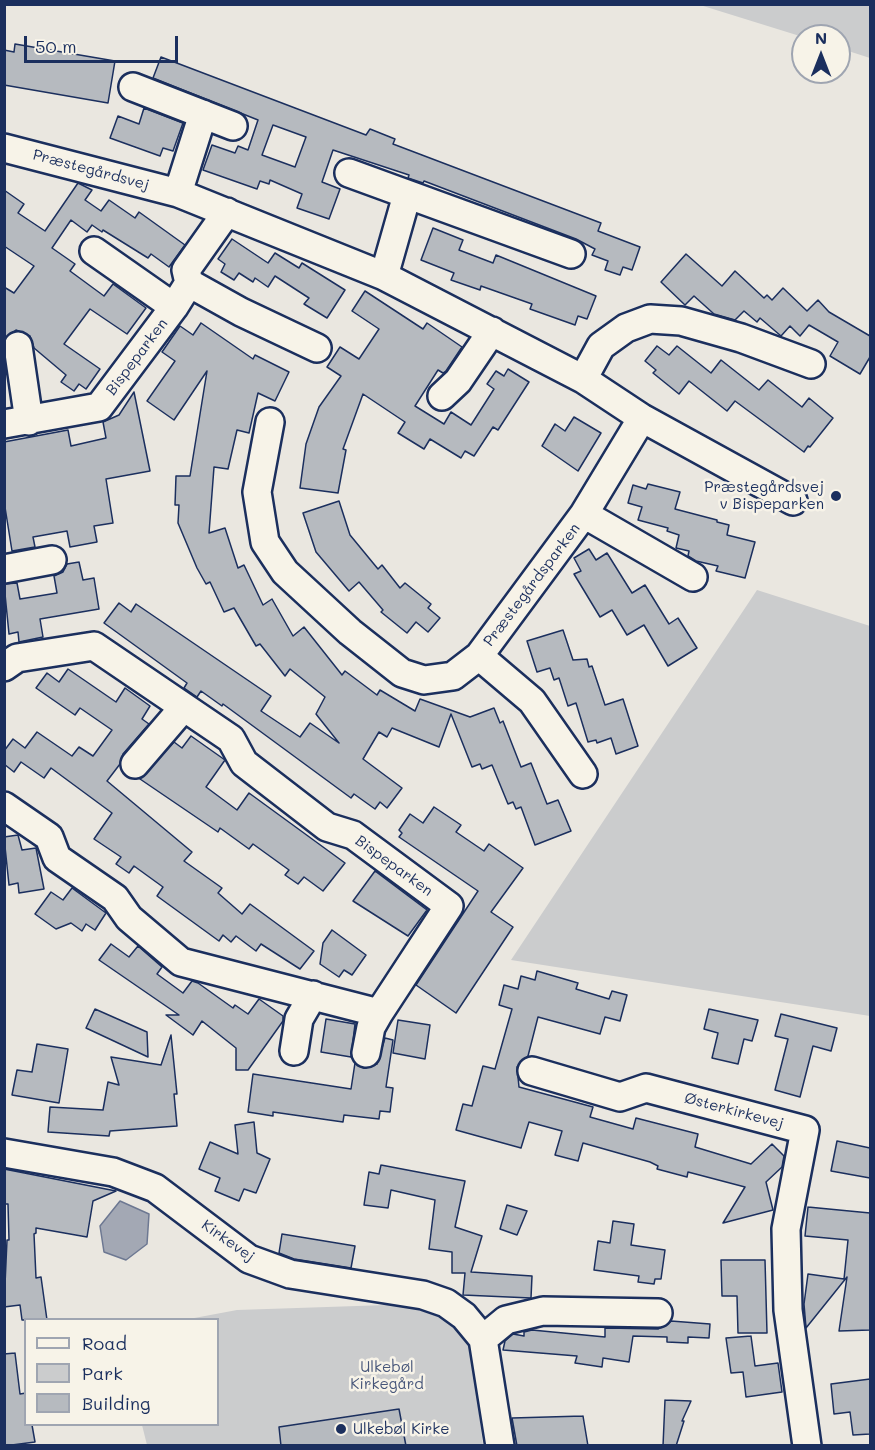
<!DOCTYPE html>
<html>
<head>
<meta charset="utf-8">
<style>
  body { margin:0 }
  #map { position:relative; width:875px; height:1450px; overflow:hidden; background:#eae7e0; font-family:Mali,sans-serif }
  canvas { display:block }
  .frame { position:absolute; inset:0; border:6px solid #1b2f5e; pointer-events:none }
  .legend { position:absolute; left:24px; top:1318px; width:195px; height:108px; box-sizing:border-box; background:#f7f3e8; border:2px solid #9fa5b1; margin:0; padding:8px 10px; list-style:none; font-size:18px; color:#1b2f5e }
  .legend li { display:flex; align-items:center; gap:12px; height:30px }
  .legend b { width:30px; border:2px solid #9fa5b1 }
  .north { position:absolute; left:791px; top:24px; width:60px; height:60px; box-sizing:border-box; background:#f7f3e8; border:2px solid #9fa5b1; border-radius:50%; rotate:0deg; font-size:16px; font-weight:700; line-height:24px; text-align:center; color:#1b2f5e }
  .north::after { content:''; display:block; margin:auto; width:21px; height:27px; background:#1b2f5e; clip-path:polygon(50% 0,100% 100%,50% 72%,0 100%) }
  .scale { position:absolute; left:24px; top:36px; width:154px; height:27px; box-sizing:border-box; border:3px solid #1b2f5e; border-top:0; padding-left:8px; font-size:18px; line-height:21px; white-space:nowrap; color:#1b2f5e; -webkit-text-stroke:4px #f7f3e8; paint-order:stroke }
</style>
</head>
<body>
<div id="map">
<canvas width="875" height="1450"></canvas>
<div class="frame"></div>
<ul class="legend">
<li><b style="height:8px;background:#f7f3e8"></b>Road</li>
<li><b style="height:16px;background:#cbcccd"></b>Park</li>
<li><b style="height:16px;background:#b6babf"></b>Building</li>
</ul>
<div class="north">N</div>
<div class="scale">50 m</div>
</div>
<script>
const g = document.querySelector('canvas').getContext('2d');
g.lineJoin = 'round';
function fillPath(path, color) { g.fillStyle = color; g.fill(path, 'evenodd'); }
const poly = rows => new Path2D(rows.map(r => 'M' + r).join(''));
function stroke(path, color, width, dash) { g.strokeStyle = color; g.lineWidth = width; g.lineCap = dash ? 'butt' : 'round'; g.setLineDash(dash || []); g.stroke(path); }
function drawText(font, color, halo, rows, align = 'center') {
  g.font = font + ' Mali,sans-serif'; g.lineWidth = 5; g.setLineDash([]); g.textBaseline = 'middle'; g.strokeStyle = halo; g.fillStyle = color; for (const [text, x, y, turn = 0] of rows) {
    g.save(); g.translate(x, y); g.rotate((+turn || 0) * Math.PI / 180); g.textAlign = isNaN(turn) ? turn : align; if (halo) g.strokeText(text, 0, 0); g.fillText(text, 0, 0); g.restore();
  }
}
const green = poly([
  [700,5,870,5,870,58,839,48,839,36,803,37],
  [757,590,870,626,870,1016,511,960],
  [417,1304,441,1312,460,1326,470,1344,483,1445,147,1445,142,1425,218,1424,218,1320,189,1319,237,1310]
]);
const water = poly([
  [120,1201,149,1214,147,1244,126,1260,104,1252,100,1226,120,1201]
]);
const building = poly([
  [15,44,115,61,108,103,4,85,4,50,14,52,15,44],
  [161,57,366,135,370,129,395,139,393,144,601,223,598,231,640,247,632,270,623,267,620,275,605,270,608,261,592,255,595,249,576,239,424,181,423,183,408,178,409,175,333,150,322,182,340,189,329,219,297,208,302,194,270,180,269,184,260,181,257,189,203,170,212,145,235,153,238,146,248,150,258,120,153,78,161,57],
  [273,125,306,137,295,167,262,155,273,125],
  [144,108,183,123,173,151,163,148,160,156,110,138,118,116,139,124,144,108],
  [78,183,92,190,85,200,101,211,109,200,135,218,139,212,185,245,169,267,151,254,148,258,103,230,102,232,92,225,87,232,71,220,52,248,75,264,70,271,104,296,113,284,146,308,127,334,90,309,64,344,100,369,86,389,79,384,74,391,61,382,66,375,34,348,30,336,16,330,4,339,4,287,14,293,34,266,4,246,4,190,24,204,18,213,45,231,78,183],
  [433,228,463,240,459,250,493,263,496,255,596,296,587,319,578,316,575,325,530,309,532,304,481,286,480,290,451,280,454,273,421,260,433,228],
  [232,239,268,263,275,253,299,268,302,263,345,290,327,318,304,304,309,298,275,276,268,287,255,278,253,282,239,273,234,280,221,272,225,264,218,259,232,239],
  [686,254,722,286,735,271,764,298,767,295,772,300,783,288,807,311,818,300,829,312,870,336,870,357,860,374,830,356,838,342,809,325,800,336,790,326,781,336,760,318,757,322,744,311,735,320,714,314,694,296,685,305,661,282,686,254],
  [365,291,423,329,427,323,462,347,446,371,443,373,438,370,415,406,444,424,451,412,471,425,494,389,487,384,496,371,504,376,508,369,529,382,498,430,493,427,474,456,465,451,461,458,430,439,424,449,398,433,405,422,363,394,343,449,346,450,338,493,300,488,306,444,319,407,341,376,327,367,340,347,359,359,379,329,352,311,365,291],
  [201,323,253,359,255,355,289,372,275,401,258,393,249,433,237,430,228,469,214,467,209,533,225,528,238,568,244,565,263,605,272,599,293,636,304,627,342,675,345,671,377,695,380,690,415,711,420,699,470,717,494,708,500,723,503,721,521,767,531,763,547,804,558,800,571,831,535,845,521,807,516,809,513,802,508,804,492,765,482,769,480,764,472,767,451,714,439,747,392,728,387,737,379,732,363,759,402,788,387,808,380,802,375,809,354,794,351,798,223,704,222,706,201,691,197,697,184,688,187,683,104,623,119,603,131,612,136,604,271,696,261,711,300,737,310,723,339,743,316,714,325,697,290,669,285,676,260,644,256,646,234,608,224,612,210,582,206,584,197,568,178,523,179,505,175,505,176,476,190,476,207,371,174,420,147,401,175,361,162,352,180,326,193,335,201,323],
  [657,346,669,355,677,346,711,373,721,360,759,390,768,380,802,407,809,398,833,418,810,447,808,446,804,452,735,401,727,411,689,381,679,394,653,373,656,370,645,361,657,346],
  [134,392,150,471,106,479,113,523,94,526,97,542,70,547,67,531,33,537,35,547,12,551,4,501,4,442,68,430,71,446,106,438,103,422,119,415,134,392],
  [574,417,601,433,578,471,542,446,555,424,565,431,574,417],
  [648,484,680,492,675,509,717,520,717,522,729,525,727,535,755,542,745,578,716,571,718,566,696,561,688,556,689,551,676,548,679,535,667,531,668,528,638,520,642,507,628,503,633,485,646,489,648,484],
  [339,501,350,535,378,569,382,565,400,588,405,583,431,604,428,608,440,618,428,632,416,622,407,633,381,612,383,610,359,582,349,591,316,552,303,513,339,501],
  [589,549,596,560,607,553,632,593,645,585,669,624,678,618,697,648,668,666,644,625,627,635,612,610,600,617,574,574,581,571,574,558,589,549],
  [79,562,83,580,94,578,99,609,40,619,43,637,19,642,18,632,9,634,4,584,17,583,20,599,57,593,54,576,63,572,67,564,79,562],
  [563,630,573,660,587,659,589,667,592,666,605,705,623,699,638,746,616,754,611,738,597,743,596,740,588,742,576,703,568,706,559,678,554,680,550,668,537,672,527,641,563,630],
  [68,669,116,702,125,688,150,706,142,719,149,724,123,754,120,764,107,781,192,852,184,861,222,888,218,893,242,914,250,904,314,951,300,969,261,944,256,951,236,936,231,942,223,935,219,941,157,896,163,887,134,866,129,873,116,864,121,857,94,839,112,813,51,768,44,778,21,762,14,772,4,764,4,751,13,739,25,748,37,732,72,756,79,747,93,756,112,730,80,708,75,715,36,688,47,673,59,682,68,669],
  [191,736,225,760,206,787,237,810,249,793,345,863,323,891,304,877,298,884,285,875,289,870,253,844,249,849,220,828,218,832,140,779,174,742,182,748,191,736],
  [434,807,461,825,456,832,484,851,489,844,523,868,491,912,513,927,456,1013,416,985,478,891,399,837,402,833,399,830,410,814,423,823,434,807],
  [18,835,22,850,36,848,44,889,19,893,18,883,9,885,4,837,18,835],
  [375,871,427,910,408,936,353,901,375,871],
  [72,888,106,913,95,930,86,924,82,931,71,923,56,929,35,914,51,892,63,900,72,888],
  [332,930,366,955,352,975,344,970,339,977,320,964,323,943,332,930],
  [111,944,129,957,138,946,162,967,157,974,183,993,192,981,198,983,233,1008,235,1005,248,1014,259,999,283,1016,283,1021,248,1070,236,1070,236,1048,202,1021,193,1035,166,1015,179,1015,99,960,111,944],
  [537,971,578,983,576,989,609,999,612,991,627,995,620,1021,605,1017,600,1034,538,1017,528,1056,517,1067,519,1087,593,1107,590,1117,633,1129,636,1118,698,1134,695,1147,751,1164,772,1144,784,1156,782,1167,766,1182,773,1210,723,1223,745,1187,688,1172,687,1177,657,1169,658,1166,650,1162,583,1143,578,1161,555,1155,562,1131,529,1122,521,1148,456,1130,463,1104,472,1106,483,1066,495,1069,512,1009,499,1005,504,985,518,989,521,976,535,980,537,971],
  [95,1009,147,1032,148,1057,86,1028,95,1009],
  [709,1009,758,1020,752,1041,744,1039,738,1064,712,1058,718,1033,704,1029,709,1009],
  [781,1014,837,1028,831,1051,813,1046,800,1097,775,1090,788,1039,775,1036,781,1014],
  [326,1019,355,1024,351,1057,321,1052,326,1019],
  [398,1020,430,1025,425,1059,393,1053,398,1020],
  [171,1035,177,1094,174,1094,177,1126,110,1131,109,1136,48,1132,50,1107,103,1110,108,1082,119,1085,111,1057,161,1065,171,1035],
  [385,1038,393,1040,386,1087,393,1088,390,1112,380,1111,379,1119,344,1115,343,1122,273,1112,273,1116,248,1112,253,1074,351,1089,355,1063,364,1068,377,1064,385,1038],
  [37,1044,68,1049,59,1103,12,1095,17,1070,32,1072,37,1044],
  [254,1122,257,1153,270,1159,256,1193,244,1189,239,1201,215,1191,220,1178,199,1169,210,1142,238,1154,235,1125,254,1122],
  [837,1141,870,1148,870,1178,831,1171,837,1141],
  [381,1165,465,1181,455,1227,482,1236,471,1272,532,1276,531,1298,463,1295,465,1273,452,1273,452,1252,429,1249,435,1200,391,1190,388,1208,364,1205,369,1172,379,1174,381,1165],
  [4,1169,116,1191,93,1201,87,1237,36,1228,36,1233,34,1234,36,1278,41,1277,47,1320,22,1320,20,1305,4,1307,7,1240,9,1240,8,1204,4,1204,4,1169],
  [507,1205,527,1211,517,1235,500,1229,507,1205],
  [808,1207,870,1213,870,1330,839,1331,847,1277,806,1328,804,1304,808,1274,844,1279,848,1240,805,1236,808,1207],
  [613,1221,634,1224,631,1245,665,1250,661,1279,655,1279,654,1284,638,1282,639,1276,594,1270,598,1241,610,1243,613,1221],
  [282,1234,355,1246,351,1268,294,1259,279,1253,282,1234],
  [721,1260,765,1260,767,1333,738,1333,737,1296,722,1296,721,1260],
  [671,1321,710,1324,709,1338,688,1337,688,1343,667,1342,667,1337,633,1336,629,1362,603,1358,602,1367,575,1363,577,1356,503,1350,505,1341,513,1334,524,1336,524,1332,532,1330,605,1337,605,1328,658,1329,671,1321],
  [751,1336,755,1366,778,1363,782,1392,746,1397,743,1372,731,1373,726,1338,751,1336],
  [15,1353,20,1394,26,1393,26,1425,32,1425,35,1442,4,1446,4,1354,15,1353],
  [870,1379,870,1434,853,1435,850,1412,834,1414,831,1384,870,1379],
  [665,1400,691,1401,682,1421,684,1421,676,1446,663,1446,665,1400],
  [399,1409,406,1446,281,1446,279,1427,399,1409],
  [583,1416,588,1446,517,1446,512,1418,583,1416]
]);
const minor = poly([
  [133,87,233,126],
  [4,148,178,193,384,276,583,379,642,418,793,501],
  [349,173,571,254],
  [178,193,203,114],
  [94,251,174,307],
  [384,276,407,195],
  [189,283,241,312,317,348],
  [18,346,29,421],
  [583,379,601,346,626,328,650,319,681,321,741,338,811,364],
  [442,396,458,381,492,331],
  [270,422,257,492,265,542,285,572,350,632,402,673,424,680,453,676,479,656,584,514,642,418],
  [4,424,99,407,174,307,189,283,186,270,227,212],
  [584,514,693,577],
  [4,569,52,560],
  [479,656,532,701,583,774],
  [4,667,17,658,94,646,231,739,244,763,327,827,353,835,449,906,379,1013,181,962,129,918,115,898,57,858,49,837,4,806],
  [135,764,183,708],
  [294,1051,299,1019,313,995],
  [366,1053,371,1027,379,1013],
  [532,1071,620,1097,646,1088,805,1130,786,1229,788,1310,807,1446],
  [4,1153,113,1172,155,1188,249,1259,290,1274,423,1295,446,1303,464,1316,483,1339,500,1446],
  [483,1339,506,1320,543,1311,658,1313]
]);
const markers = [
  [836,496,6,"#1b2f5e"],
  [341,1429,6,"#1b2f5e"]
];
const streetNames = [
  ["Præstegårdsvej",91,170,15],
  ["Bispeparken",137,357,-53],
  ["Præstegårdsparken",532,585,-53],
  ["Bispeparken",394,866,36],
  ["Østerkirkevej",734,1111,15],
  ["Kirkevej",228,1241,35]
];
const poiNames = [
  ["Præstegårdsvej",824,487],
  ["v Bispeparken",824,504],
  ["Ulkebøl Kirke",353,1429,"left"]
];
const parkNames = [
  ["Ulkebøl",387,1367],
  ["Kirkegård",387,1384]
];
fillPath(green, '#cbcccd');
fillPath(water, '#a3a8b4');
stroke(water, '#6d7892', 1.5);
fillPath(building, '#b6babf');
stroke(building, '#1b2f5e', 1.5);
stroke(minor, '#1b2f5e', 32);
stroke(minor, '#f7f3e8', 27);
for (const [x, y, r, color] of markers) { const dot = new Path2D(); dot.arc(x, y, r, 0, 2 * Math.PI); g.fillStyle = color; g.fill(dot); stroke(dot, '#f7f3e8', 2); }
drawText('15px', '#1b2f5e', '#f7f3e8', streetNames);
drawText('15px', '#1b2f5e', '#f7f3e8', poiNames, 'right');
drawText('15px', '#47567a', '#f7f3e8', parkNames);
</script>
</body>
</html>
